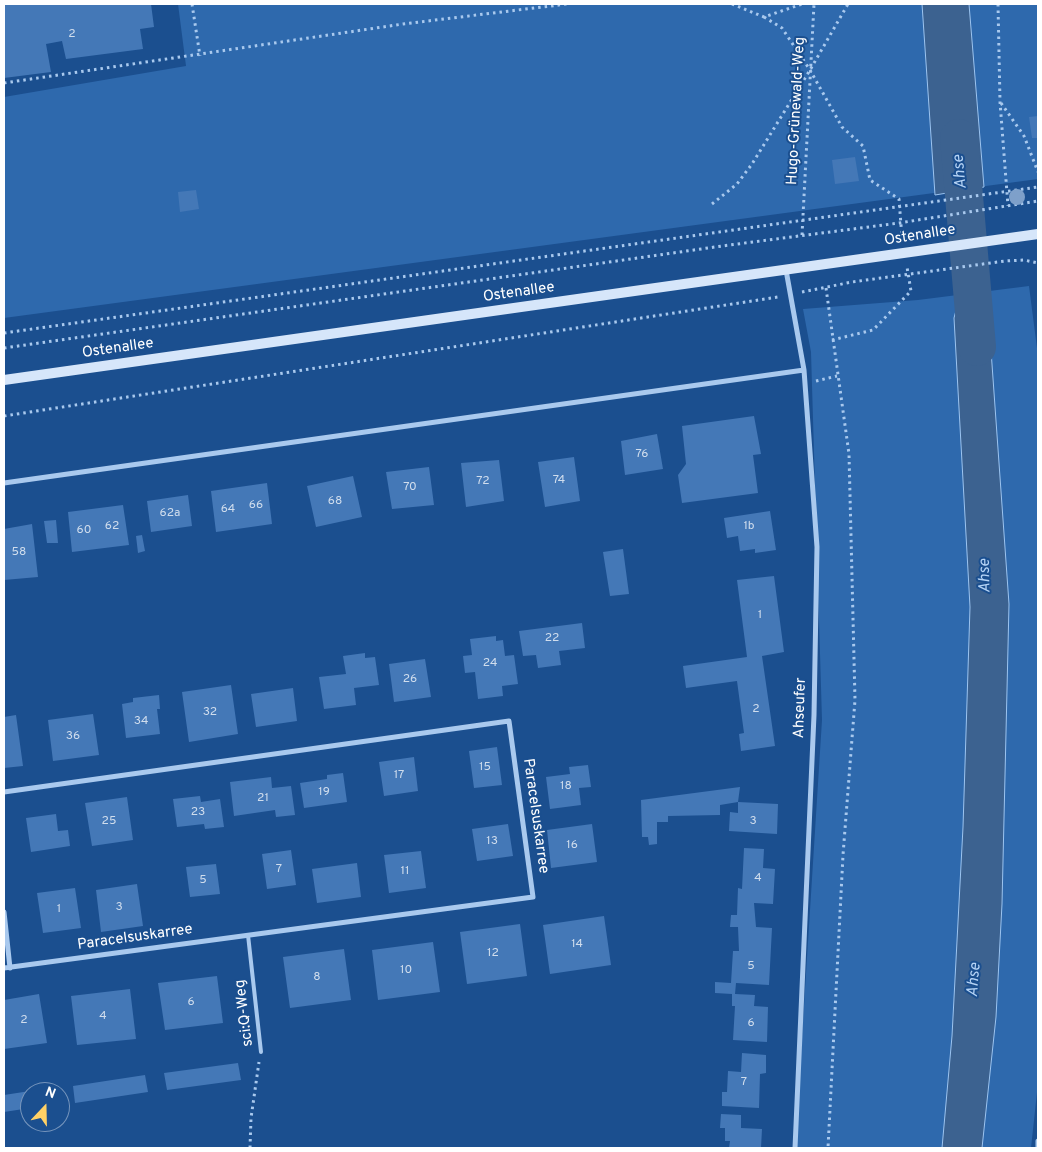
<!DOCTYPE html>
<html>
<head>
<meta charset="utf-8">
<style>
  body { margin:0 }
  #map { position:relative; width:1042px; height:1152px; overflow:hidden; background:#1b4f8f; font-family:Overpass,sans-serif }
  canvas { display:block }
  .frame { position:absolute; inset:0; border:5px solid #fff; pointer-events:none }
  .north { position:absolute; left:20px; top:1082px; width:50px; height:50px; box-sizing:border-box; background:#1b4f8f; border:1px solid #7695bc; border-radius:50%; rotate:21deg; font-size:14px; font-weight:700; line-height:20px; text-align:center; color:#fff }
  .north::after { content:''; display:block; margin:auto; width:18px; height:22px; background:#ffd166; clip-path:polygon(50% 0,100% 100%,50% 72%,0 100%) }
</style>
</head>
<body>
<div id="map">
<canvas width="1042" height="1152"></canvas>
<div class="frame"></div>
<div class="north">N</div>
</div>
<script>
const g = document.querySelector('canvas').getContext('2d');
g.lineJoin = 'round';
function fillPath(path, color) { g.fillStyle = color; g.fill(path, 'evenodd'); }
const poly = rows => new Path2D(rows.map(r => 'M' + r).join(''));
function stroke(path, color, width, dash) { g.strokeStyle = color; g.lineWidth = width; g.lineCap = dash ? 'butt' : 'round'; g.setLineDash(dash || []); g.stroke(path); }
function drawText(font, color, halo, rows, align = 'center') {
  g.font = font + ' Overpass,sans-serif'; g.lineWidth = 4; g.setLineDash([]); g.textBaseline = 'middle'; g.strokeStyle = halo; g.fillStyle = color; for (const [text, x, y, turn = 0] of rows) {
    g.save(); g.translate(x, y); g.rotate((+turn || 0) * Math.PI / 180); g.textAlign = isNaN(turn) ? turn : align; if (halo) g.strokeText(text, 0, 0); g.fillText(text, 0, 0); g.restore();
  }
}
const green = poly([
  [178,4,1038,4,1038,179,4,318,4,97,186,66],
  [1029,286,1038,356,1038,1083,1031,1148,795,1148,822,720,811,352,803,309,918,300]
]);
const water = poly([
  [922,4,969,4,984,187,935,195,922,4],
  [982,295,989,322,1009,604,1002,904,996,1017,982,1148,942,1148,952,1036,963,827,970,607,954,318,959,299,982,295]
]);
const river = poly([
  [959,138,977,347]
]);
const building = poly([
  [4,4,151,4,154,27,140,29,143,49,66,59,62,41,46,44,51,72,4,78],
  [1038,116,1038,138,1032,138,1029,117],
  [855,157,859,181,835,184,832,160],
  [196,190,199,209,180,212,178,192],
  [754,416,761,454,753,455,758,493,682,503,678,475,686,464,682,426],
  [657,434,663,469,625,475,621,441],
  [574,457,580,501,545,507,538,462],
  [499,460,504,501,466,507,461,463],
  [429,467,434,505,392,509,386,472],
  [353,476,362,517,316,527,307,486],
  [267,483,272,524,216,532,211,491],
  [188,495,192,526,151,532,147,501],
  [123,505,129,545,72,552,68,512],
  [770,511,776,550,755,553,755,549,740,551,738,536,727,538,724,518],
  [56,520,58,543,47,543,44,521],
  [32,524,38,577,4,580,4,529],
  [142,535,145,551,138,553,136,536],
  [623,549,629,594,610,596,603,552],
  [774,576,784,652,762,656,775,746,741,751,739,734,744,733,737,681,686,688,683,666,747,657,737,580],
  [582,623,585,648,559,651,561,665,538,668,536,655,523,656,519,631],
  [496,636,496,641,503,640,505,656,514,655,518,684,502,686,503,696,478,699,475,672,465,673,463,656,472,655,470,639],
  [365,653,365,658,375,657,379,685,354,688,356,705,324,709,319,677,346,674,343,656],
  [425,659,431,697,394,702,389,664],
  [231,685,238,734,189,742,182,692],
  [293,688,297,721,256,727,251,694],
  [159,695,160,709,157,709,160,734,126,738,122,704,133,702,133,698],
  [93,714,99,755,53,761,48,720],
  [16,715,23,766,4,768,4,717],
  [497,747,502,785,474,788,469,751],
  [414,757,418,791,384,796,379,762],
  [588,765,591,787,579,788,581,805,550,809,546,777,570,774,569,767],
  [343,773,347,802,304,808,300,783,327,779,327,775],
  [271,777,272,788,291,786,295,815,276,817,275,810,234,816,230,782],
  [740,787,738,802,778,804,777,834,729,831,730,812,738,813,738,802,720,805,720,815,668,816,668,822,657,822,657,844,649,845,648,837,642,837,641,800],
  [200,796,201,802,220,799,224,827,205,829,204,824,177,827,173,799],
  [127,797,133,840,92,846,85,803],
  [56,814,58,831,68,830,70,846,31,852,26,818],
  [508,824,513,856,477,861,472,829],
  [592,824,597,862,551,868,547,830],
  [744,848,764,849,763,868,775,869,773,904,754,903,756,927,772,928,769,985,736,983,735,994,755,995,754,1006,768,1007,767,1042,733,1040,735,1006,732,1006,732,994,715,993,715,982,731,983,733,951,739,951,738,927,730,927,731,915,737,915,738,888,742,889],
  [291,850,296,885,267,889,262,854],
  [421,851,426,888,389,893,384,855],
  [357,863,361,897,317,903,312,869],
  [216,864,220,894,190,897,186,867],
  [137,884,143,926,101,932,96,890],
  [75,888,81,928,43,933,37,893],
  [604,916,611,965,550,974,543,925],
  [520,924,527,976,467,984,460,932],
  [433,942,440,992,378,1000,372,950],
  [344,949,351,1000,290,1008,283,957],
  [217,976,223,1023,165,1030,158,983],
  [130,989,136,1039,77,1045,71,996],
  [39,994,47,1043,4,1049,4,1000],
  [742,1053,766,1055,766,1073,760,1074,759,1108,722,1106,722,1092,727,1092,728,1071,741,1072],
  [238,1063,241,1080,167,1090,164,1073],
  [145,1075,148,1092,75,1103,73,1086],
  [54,1088,54,1092,31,1092,31,1091],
  [30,1091,30,1108,4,1112,4,1095],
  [721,1114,741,1115,741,1128,762,1129,761,1148,729,1148,730,1141,725,1141,725,1128,720,1128]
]);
const path = poly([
  [192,4,200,56],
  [732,4,764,17,802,4],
  [998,4,1000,102,1008,206],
  [764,17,782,28,810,70,842,127,863,146,870,180,899,199,902,238],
  [4,83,403,24,567,4],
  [1001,103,1024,136,1038,172],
  [712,204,737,184,752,164,810,70,848,4],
  [802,235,814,4],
  [826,288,849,454,855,700,843,855,828,1148],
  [802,292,852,282,1005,261,1024,260,1038,263],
  [4,333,1038,187],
  [832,340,873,330,911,291,907,267],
  [4,348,722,246,899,223,1038,201],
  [816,381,837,376],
  [4,416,778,297],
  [250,1148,251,1118,259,1062]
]);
const service = poly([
  [248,935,261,1052]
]);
const minor = poly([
  [786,270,804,370,817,547,814,715,795,1148],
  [4,483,804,370],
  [4,792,509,721,533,897,4,968],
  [4,912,10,968],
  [1038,1148,1038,1141]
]);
const secondary = poly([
  [4,380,1038,234]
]);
const trees = [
  [1017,197]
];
const numberNames = [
  ["2",72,35],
  ["76",642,455],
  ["74",559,481],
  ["72",483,482],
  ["70",410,488],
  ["68",335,502],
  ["66",256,506],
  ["64",228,510],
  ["62a",170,514],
  ["62",112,527],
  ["1b",749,527],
  ["60",84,531],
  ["58",19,553],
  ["1",760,616],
  ["22",552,639],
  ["24",490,664],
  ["26",410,680],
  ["2",756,710],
  ["32",210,713],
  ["34",141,722],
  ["36",73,737],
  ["15",485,768],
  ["17",399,776],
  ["18",566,787],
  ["19",324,793],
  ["21",263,799],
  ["23",198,813],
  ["25",109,822],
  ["3",753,822],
  ["13",492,842],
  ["16",572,846],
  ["7",279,870],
  ["11",405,872],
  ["4",758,879],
  ["5",203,881],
  ["3",119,908],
  ["1",59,910],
  ["14",577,945],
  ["12",493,954],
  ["5",751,967],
  ["10",406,971],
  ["8",317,978],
  ["6",191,1003],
  ["4",103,1017],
  ["2",24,1021],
  ["6",751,1024],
  ["7",744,1083]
];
const streetNames = [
  ["Hugo-Grünewald-Weg",797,111,-87],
  ["Ostenallee",920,236,-9],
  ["Ostenallee",519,293,-8],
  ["Ostenallee",118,349,-8],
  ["Ahseufer",801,708,-88],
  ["Paracelsuskarree",535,816,82],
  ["Paracelsuskarree",135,938,-8],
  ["sci:Q-Weg",245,1013,-97]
];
const waterNames = [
  ["Ahse",961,172,-95],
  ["Ahse",986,576,-91],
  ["Ahse",975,980,-85]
];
fillPath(green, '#2e69ad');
fillPath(water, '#3c6290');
stroke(water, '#9cc4f0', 1);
stroke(river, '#3c6290', 38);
fillPath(building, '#4478b7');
stroke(path, '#a9c9ee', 3, [2.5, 4]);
stroke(service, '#a9c9ee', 4);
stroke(minor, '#a9c9ee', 5);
stroke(secondary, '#d6e6fa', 10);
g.fillStyle = '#7ea0ca';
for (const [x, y] of trees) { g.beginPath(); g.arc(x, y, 8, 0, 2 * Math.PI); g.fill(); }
drawText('12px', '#d0dded', null, numberNames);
drawText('15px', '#fff', '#1b4f8f', streetNames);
drawText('italic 16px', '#b5d3f5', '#1b4f8f', waterNames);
</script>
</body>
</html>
